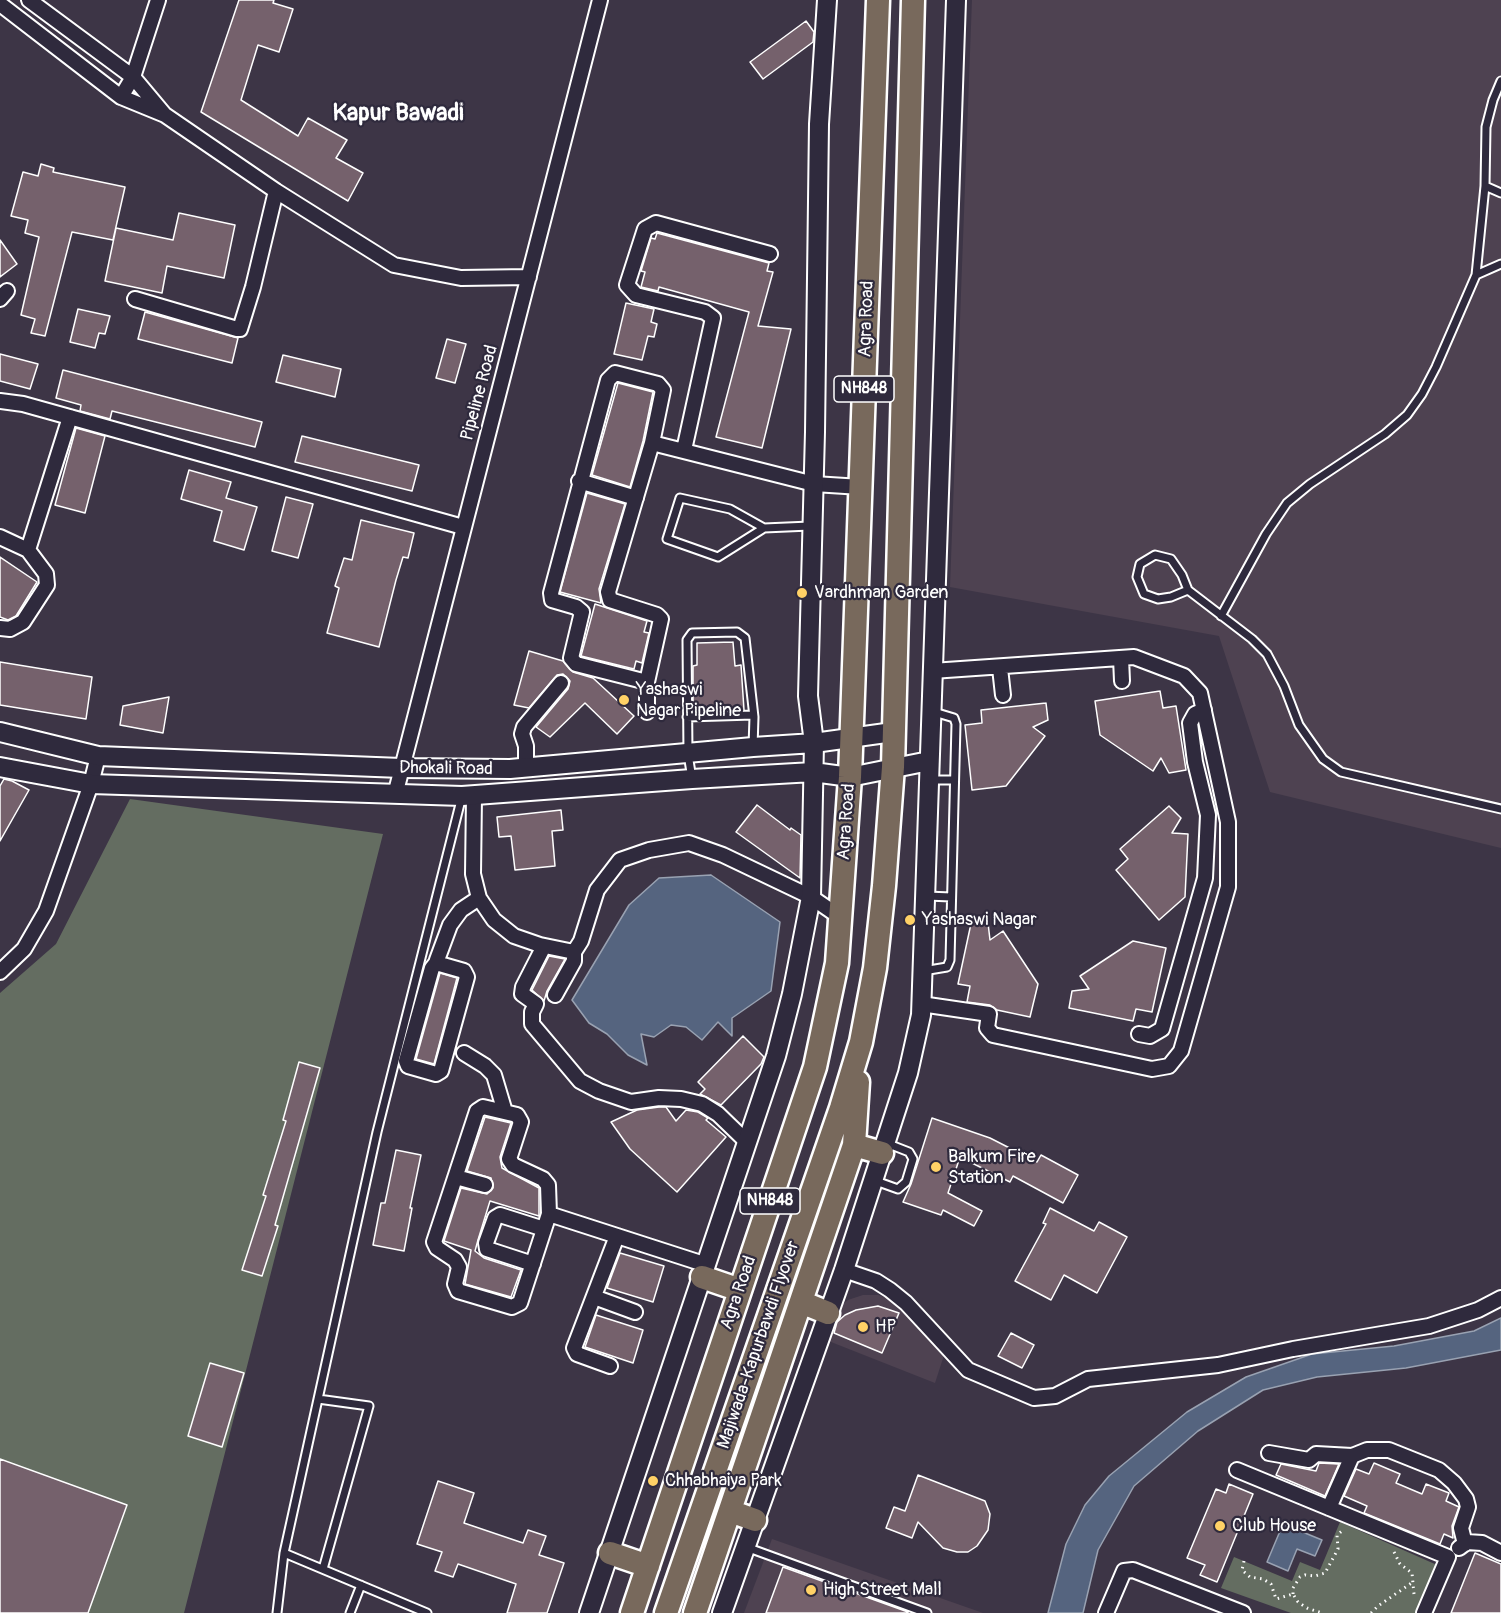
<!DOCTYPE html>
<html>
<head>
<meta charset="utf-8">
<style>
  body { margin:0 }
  canvas { display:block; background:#3d3546 }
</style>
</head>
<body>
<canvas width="1501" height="1613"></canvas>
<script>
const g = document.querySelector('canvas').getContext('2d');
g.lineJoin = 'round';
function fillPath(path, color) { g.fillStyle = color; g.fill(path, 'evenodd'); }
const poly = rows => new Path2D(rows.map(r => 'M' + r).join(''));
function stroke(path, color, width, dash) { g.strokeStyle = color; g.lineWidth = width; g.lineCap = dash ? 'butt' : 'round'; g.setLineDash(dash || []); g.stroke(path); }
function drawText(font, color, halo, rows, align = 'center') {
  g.font = font + ' Pangolin,sans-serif'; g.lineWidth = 4.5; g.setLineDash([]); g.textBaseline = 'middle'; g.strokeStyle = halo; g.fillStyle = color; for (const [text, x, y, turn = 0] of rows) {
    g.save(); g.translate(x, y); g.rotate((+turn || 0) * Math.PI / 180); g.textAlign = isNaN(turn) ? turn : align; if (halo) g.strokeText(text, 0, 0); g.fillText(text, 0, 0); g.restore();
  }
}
const built = poly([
  [972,0,1501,0,1501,848,1270,792,1219,636,950,587],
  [863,1295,878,1295,893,1300,944,1355,935,1383,826,1340,836,1310,848,1300],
  [772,1539,983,1613,744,1613]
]);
const green = poly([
  [130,799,383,834,184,1613,0,1613,0,993,56,944],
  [1340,1522,1437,1565,1417,1613,1291,1613,1221,1588,1234,1557,1292,1581,1300,1562,1320,1570]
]);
const water = poly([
  [711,875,780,922,771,991,732,1018,732,1036,718,1022,702,1040,686,1027,671,1025,654,1037,641,1034,647,1065,628,1055,607,1034,589,1023,572,1000,629,905,659,878,711,875],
  [1501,1318,1501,1350,1406,1368,1317,1377,1263,1390,1198,1431,1134,1486,1098,1550,1083,1613,1048,1613,1066,1544,1085,1505,1109,1476,1187,1412,1246,1377,1312,1354,1394,1346,1474,1331,1501,1318],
  [1283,1524,1322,1540,1315,1556,1297,1549,1288,1571,1267,1562,1283,1524]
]);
const building = poly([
  [239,0,274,0,273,3,293,9,279,52,258,45,241,100,298,136,308,118,347,140,336,158,363,173,348,201,201,112,239,0],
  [806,21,814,32,813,42,763,79,750,62,806,21],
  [41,164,54,168,53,172,125,187,113,240,72,232,45,336,31,333,35,319,21,315,39,237,25,233,28,220,11,216,23,172,38,176,41,164],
  [179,213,235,225,224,278,167,266,162,293,105,281,116,228,173,240,179,213],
  [657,233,769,263,767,271,773,272,758,326,791,329,762,448,716,437,749,312,659,287,658,291,641,287,645,272,641,271,651,238,655,239,657,233],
  [0,240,17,264,0,277,0,240],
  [626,303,654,309,651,322,657,324,654,337,648,336,642,360,614,354,626,303],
  [78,309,110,316,105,334,99,333,95,348,70,342,78,309],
  [145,312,238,338,232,363,138,339,145,312],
  [447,339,466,344,455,383,436,378,447,339],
  [0,354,38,364,30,389,0,381,0,354],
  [283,355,341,369,335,397,276,382,283,355],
  [63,370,262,422,255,447,112,411,110,419,80,411,81,405,56,398,63,370],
  [618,383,653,392,643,441,630,487,592,475,618,383],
  [76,428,105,436,85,513,55,505,76,428],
  [302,436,419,465,412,491,295,462,302,436],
  [189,470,231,482,226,498,257,507,244,550,214,541,222,511,181,499,189,470],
  [587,493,625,504,599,589,601,603,560,592,587,493],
  [286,497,313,504,298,558,272,551,286,497],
  [361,520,414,533,408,558,403,557,396,580,379,647,327,633,339,588,335,586,344,558,352,560,361,520],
  [0,557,37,582,16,616,8,620,0,617,0,557],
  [595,604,647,621,644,632,649,633,642,663,636,661,634,669,581,656,595,604],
  [733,642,735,666,741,665,744,710,693,711,693,666,697,665,697,643,733,642],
  [529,651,563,661,573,672,593,678,634,716,617,734,585,703,550,737,536,727,568,689,570,681,563,674,557,675,529,708,514,705,529,651],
  [0,662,92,677,86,719,0,705,0,662],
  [1160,691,1163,708,1176,706,1186,770,1169,773,1161,758,1153,771,1100,735,1095,701,1160,691],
  [169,697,163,733,120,725,123,706,169,697],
  [1046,703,1048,720,1033,727,1045,736,1006,786,972,790,965,725,982,723,981,710,1046,703],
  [4,779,12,781,29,790,0,841,0,786,4,779],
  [757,805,790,830,791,828,801,835,800,878,736,832,757,805],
  [1169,806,1181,818,1172,833,1188,834,1185,897,1159,920,1116,870,1128,859,1120,849,1169,806],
  [561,810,563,830,552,831,555,866,515,870,511,836,499,837,497,817,561,810],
  [972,919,988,923,990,940,1003,931,1038,984,1030,1017,997,1010,990,1005,967,1002,970,986,958,984,972,919],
  [1133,941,1166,948,1152,1012,1136,1009,1133,1021,1069,1008,1072,991,1089,989,1080,976,1133,941],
  [549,956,565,959,547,991,544,1001,532,990,549,956],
  [440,973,457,978,434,1064,416,1059,440,973],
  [743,1036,764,1057,761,1064,721,1105,700,1094,705,1089,698,1082,743,1036],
  [299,1062,320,1068,275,1225,278,1226,262,1276,242,1270,266,1196,263,1195,286,1121,283,1120,299,1062],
  [659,1107,666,1107,676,1121,686,1110,698,1112,708,1118,706,1120,726,1137,677,1192,630,1149,611,1122,637,1110,659,1107],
  [485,1117,511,1123,500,1157,502,1168,539,1188,539,1216,490,1201,478,1240,475,1251,484,1258,521,1270,511,1297,465,1284,471,1250,444,1241,461,1188,487,1194,493,1188,491,1178,467,1171,485,1117],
  [932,1118,990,1138,1037,1162,1041,1155,1078,1175,1063,1203,1013,1176,1010,1182,960,1157,948,1193,982,1211,974,1226,943,1210,941,1215,903,1202,911,1184,932,1118],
  [396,1150,421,1155,410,1208,412,1208,404,1251,373,1245,381,1203,385,1203,396,1150],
  [1050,1208,1094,1231,1099,1222,1127,1237,1097,1293,1064,1275,1051,1300,1015,1281,1046,1224,1043,1223,1050,1208],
  [620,1253,664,1266,653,1302,607,1288,620,1253],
  [878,1306,899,1313,882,1353,834,1333,837,1322,845,1315,856,1310,878,1306],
  [596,1315,643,1330,633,1363,585,1347,596,1315],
  [1011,1333,1034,1345,1022,1368,998,1356,1011,1333],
  [210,1363,244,1373,222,1447,188,1436,210,1363],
  [0,1459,127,1505,88,1613,0,1613,0,1459],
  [1319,1463,1339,1464,1325,1496,1276,1475,1281,1464,1316,1471,1319,1463],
  [1374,1463,1400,1474,1396,1483,1422,1494,1426,1484,1449,1493,1446,1501,1459,1507,1452,1526,1453,1538,1444,1534,1440,1544,1364,1513,1367,1506,1344,1496,1356,1469,1369,1474,1374,1463],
  [918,1475,985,1501,990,1514,988,1530,977,1546,968,1552,957,1552,943,1548,918,1522,912,1538,886,1528,894,1507,905,1511,918,1475],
  [438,1481,474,1493,464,1523,523,1543,528,1530,546,1536,539,1555,564,1563,547,1613,507,1613,516,1584,458,1564,453,1577,435,1571,442,1552,417,1544,438,1481],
  [1229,1484,1253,1494,1217,1582,1200,1575,1205,1565,1187,1558,1216,1489,1226,1493,1229,1484],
  [1475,1553,1501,1564,1501,1613,1451,1613,1475,1553],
  [783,1567,908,1612,908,1613,766,1613,783,1567]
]);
const path = poly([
  [1394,1552,1400,1564,1412,1573,1414,1594],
  [1244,1561,1242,1570,1250,1577,1263,1579,1271,1584,1276,1599,1293,1594,1298,1602,1307,1608,1322,1613],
  [1293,1594,1293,1588,1300,1577,1305,1575,1315,1576,1325,1573,1338,1549,1337,1535,1342,1531],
  [1371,1613,1378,1606,1413,1582]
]);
const service = poly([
  [1501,81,1493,100,1486,127,1485,186,1501,193],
  [1476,275,1501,264],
  [764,528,730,509,680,498,667,539,718,557,764,528,810,526],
  [1188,590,1171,597,1158,599,1144,594,1137,577,1140,564,1155,555,1171,559,1182,575,1188,590,1252,639,1267,654,1284,686,1299,725,1323,759,1341,772,1501,809],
  [1221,616,1266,534,1287,503,1310,484,1385,434,1407,415,1422,394,1436,367,1476,275,1485,186],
  [687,717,753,715],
  [692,779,688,754,687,640,692,633,737,632,745,638,754,717,753,747],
  [931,780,954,780],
  [927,896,951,897],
  [923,971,947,967,950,960,956,724,954,718,934,712],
  [873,1180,898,1189,906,1182,913,1159,909,1152,886,1143],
  [318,1399,369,1406,323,1569],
  [746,1547,927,1613],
  [284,1553,427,1613],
  [277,1613,284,1553,377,1132,462,796],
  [350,1613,361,1585]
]);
const minor = poly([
  [29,0,133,77,164,114],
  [0,4,121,97,165,115,276,191,394,265,461,278,529,277],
  [121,97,133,77,158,0],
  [0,299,7,291],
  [135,299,237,329,240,329,253,287,276,191],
  [0,401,23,404,463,527],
  [684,450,713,318,705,312,636,295,627,285,645,229,656,223,770,254],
  [579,481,636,498],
  [0,537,28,550,46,574,47,585,23,622,10,629,0,628],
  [28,550,70,417],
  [1121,658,1122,681],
  [1000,668,1003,695],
  [647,682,576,664,571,658,582,612,576,607,552,600,551,593,608,380,615,373,658,384,663,390,652,443,814,484,861,487],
  [647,712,647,682,661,619,657,615,610,600,608,592,652,443],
  [526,767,526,746,522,734,524,727,561,683],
  [395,795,600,0],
  [474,796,473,874,479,898,494,920,514,936,540,945,574,952,581,941,597,890,620,860,649,850,689,843,723,855,811,897,840,917],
  [544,946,523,987,522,994,536,1004,532,1012,532,1024,580,1081,599,1091,631,1102,659,1098,681,1099,702,1104,718,1114,748,1143],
  [436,963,464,971,467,977,441,1071,436,1074,408,1066,406,1061,432,968,436,963,437,960,450,925,461,910,479,898],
  [0,972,24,949,46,911,91,784,98,756],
  [555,995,574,961,574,952],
  [921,1004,989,1014,987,1028,993,1035,1152,1069,1169,1066,1181,1051,1228,887,1228,822,1200,693,1184,676,1134,657,932,671],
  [1139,1034,1150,1036,1162,1029,1205,878,1208,815,1195,762,1190,723,1195,714,1204,710],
  [464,1053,485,1066,494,1075,505,1112],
  [456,1177,485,1185],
  [549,1214,520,1303,512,1307,458,1291,455,1284,459,1267,455,1260,437,1248,434,1242,477,1111,483,1107,517,1115,521,1122,509,1159,513,1165,543,1179,548,1185,549,1214,707,1265],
  [533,1264,487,1249,486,1243,495,1218,500,1215,544,1229],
  [844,1270,876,1281,890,1290,906,1303,968,1370,1034,1398,1055,1396,1088,1379,1218,1365,1293,1349,1429,1326,1478,1310,1501,1298],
  [594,1297,635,1312],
  [610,1366,577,1354,574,1348,617,1236],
  [1269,1453,1309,1460,1316,1454,1352,1456],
  [1237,1470,1448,1557,1424,1613],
  [1329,1508,1352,1456,1367,1450,1389,1450,1439,1470,1454,1483,1466,1499,1468,1507,1461,1528,1465,1544],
  [1459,1548,1467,1542,1482,1543,1501,1553],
  [1106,1613,1124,1571,1133,1570,1243,1613]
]);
const tertiary = poly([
  [0,732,98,756,401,768,510,769,753,747,814,743,893,732],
  [0,767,91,784,462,796,692,779,813,772,850,777,929,761],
  [589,1613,776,1056,792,994,811,897,814,743,808,696,815,432,819,124,827,0],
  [722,1613,844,1270,908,1073,921,1015,956,0]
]);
const trunk = poly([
  [854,1145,882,1153],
  [702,1277,740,1290],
  [801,1302,828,1313],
  [730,1511,755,1520],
  [610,1553,648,1566],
  [632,1613,815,1067,837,963,850,777,878,0],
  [666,1613,841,1108,861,1042,875,968,884,886,893,767,913,0],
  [695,1613,854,1145,858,1082]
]);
const markers = [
  [802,593,6,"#ffd166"],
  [624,700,6,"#ffd166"],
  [910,920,6,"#ffd166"],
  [936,1167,6,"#ffd166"],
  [863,1327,6,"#ffd166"],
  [653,1481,6,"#ffd166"],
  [1220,1526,6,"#ffd166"],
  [811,1590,6,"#ffd166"]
];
const shields = [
  [864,389,60],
  [770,1201,60]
];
const shieldNames = [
  ["NH848",864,389],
  ["NH848",770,1201]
];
const streetNames = [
  ["Agra Road",867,319,-88],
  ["Pipeline Road",480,393,-75],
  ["Dhokali Road",446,769,1],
  ["Agra Road",847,822,-86],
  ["Agra Road",739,1293,-71],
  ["Majiwada-Kapurbawdi Flyover",759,1345,-71]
];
const poiNames = [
  ["Vardhman Garden",814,593],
  ["Yashaswi",636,690],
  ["Nagar Pipeline",636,711],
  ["Yashaswi Nagar",922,920],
  ["Balkum Fire",948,1157],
  ["Station",948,1178],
  ["HP",875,1327],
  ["Chhabhaiya Park",665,1481],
  ["Club House",1232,1526],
  ["High Street Mall",823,1590]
];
const districtNames = [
  ["Kapur Bawadi",398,114]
];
fillPath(built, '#4e4251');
fillPath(green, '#646d61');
fillPath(water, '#55647f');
stroke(water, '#99a2b2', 1.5);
fillPath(building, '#75616c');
stroke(building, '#fff', 1.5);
stroke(service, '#fff', 11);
stroke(minor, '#fff', 18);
stroke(tertiary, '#fff', 22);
stroke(trunk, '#fff', 27);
stroke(path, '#fff', 3, [1.5, 4.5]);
stroke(service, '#2f2a3d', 7);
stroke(minor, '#2f2a3d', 14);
stroke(tertiary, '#2f2a3d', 18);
stroke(trunk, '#78695c', 22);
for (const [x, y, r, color] of markers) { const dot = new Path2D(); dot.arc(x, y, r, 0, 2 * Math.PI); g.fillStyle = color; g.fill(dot); stroke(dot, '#2f2a3d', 2); }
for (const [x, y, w] of shields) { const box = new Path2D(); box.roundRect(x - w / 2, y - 13, w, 26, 4.5); g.fillStyle = '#2f2a3d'; g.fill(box); stroke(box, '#fff', 1.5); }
drawText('bold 16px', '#fff', null, shieldNames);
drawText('18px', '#fff', '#2f2a3d', streetNames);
drawText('18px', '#fff', '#2f2a3d', poiNames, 'left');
drawText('bold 24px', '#fff', '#2f2a3d', districtNames);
</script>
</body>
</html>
